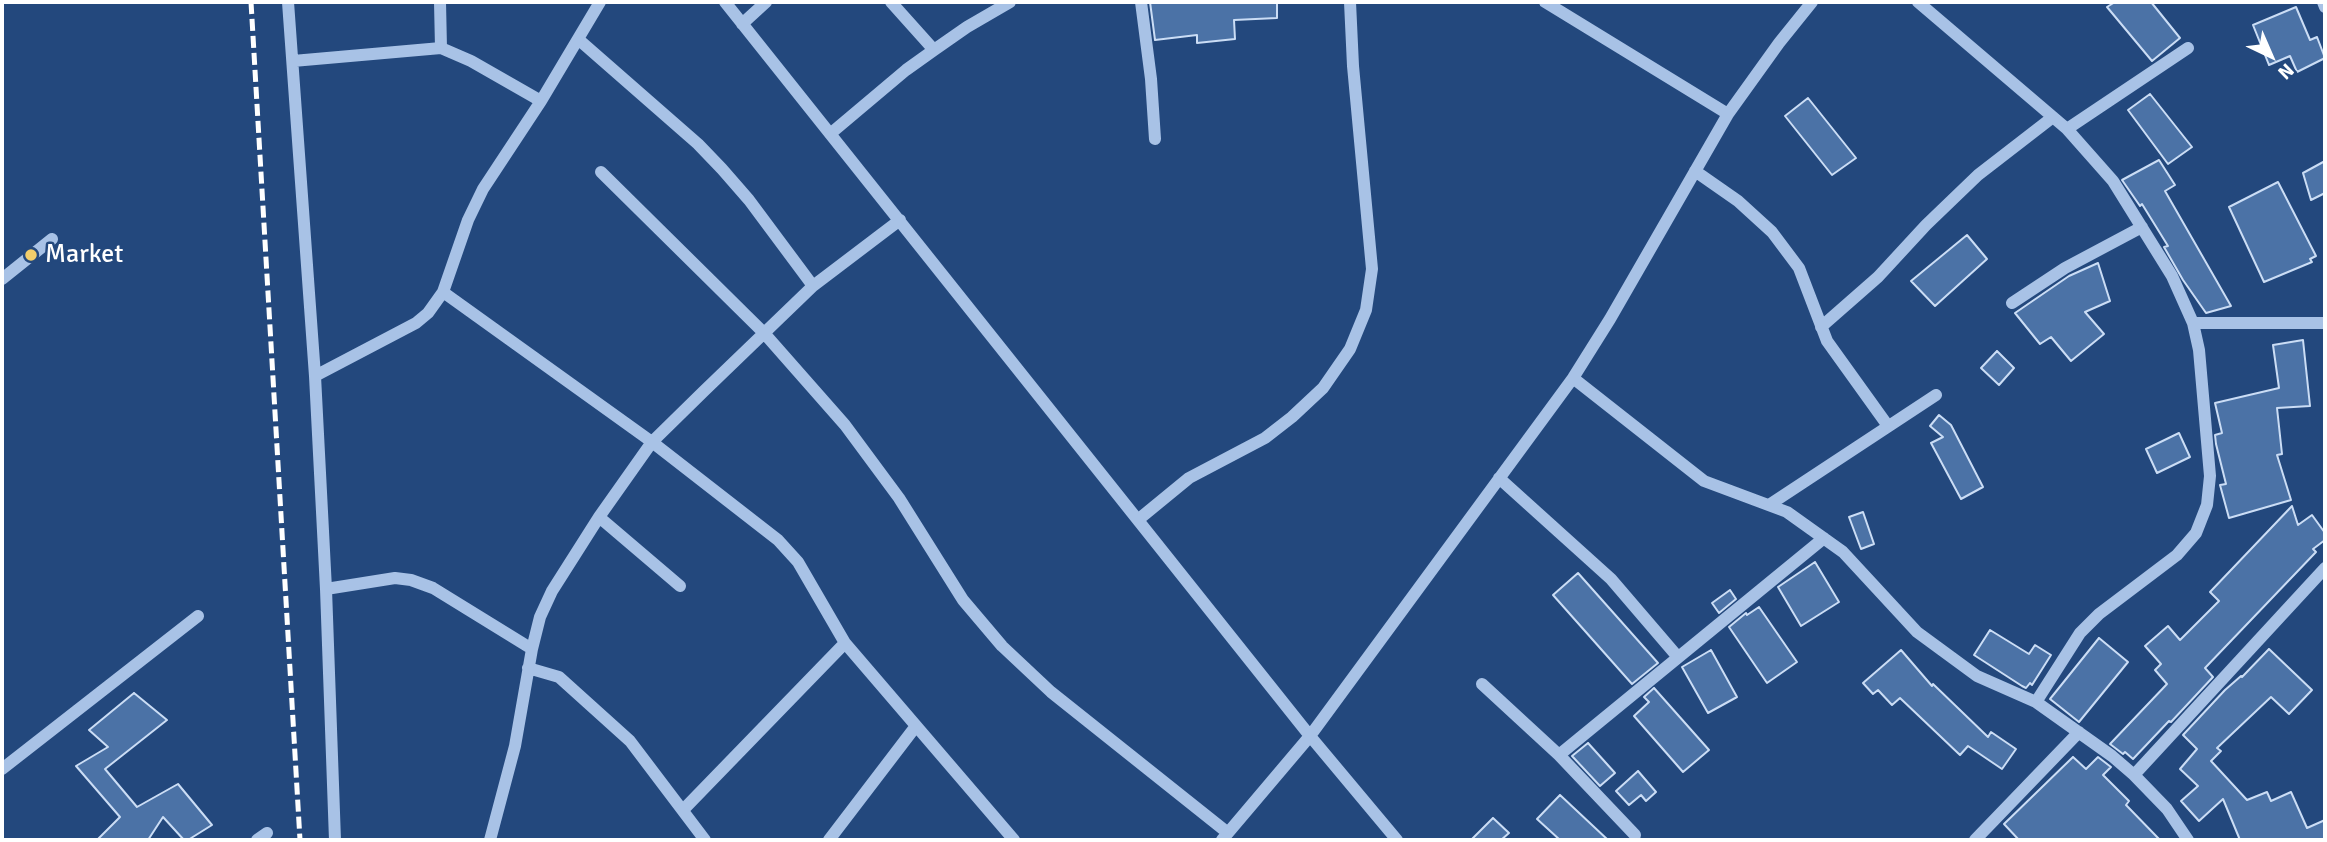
<!DOCTYPE html>
<html>
<head>
<meta charset="utf-8">
<style>
  body { margin:0 }
  #map { position:relative; width:2327px; height:842px; overflow:hidden; background:#23487d; font-family:Signika,sans-serif }
  canvas { display:block }
  .frame { position:absolute; inset:0; border:4px solid #fff; pointer-events:none }
  .north { position:absolute; left:2236px; top:21px; width:70px; height:70px; -webkit-text-stroke:5px #23487d; paint-order:stroke; rotate:136deg; font-size:19px; font-weight:700; line-height:28px; text-align:center; color:#fff }
  .north::after { content:''; display:block; margin:auto; width:24px; height:32px; background:#fff; clip-path:polygon(50% 0,100% 100%,50% 72%,0 100%) }
</style>
</head>
<body>
<div id="map">
<canvas width="2327" height="842"></canvas>
<div class="frame"></div>
<div class="north">N</div>
</div>
<script>
const g = document.querySelector('canvas').getContext('2d');
g.lineJoin = 'round';
function fillPath(path, color) { g.fillStyle = color; g.fill(path, 'evenodd'); }
const poly = rows => new Path2D(rows.map(r => 'M' + r).join(''));
function stroke(path, color, width, dash) { g.strokeStyle = color; g.lineWidth = width; g.lineCap = dash ? 'butt' : 'round'; g.setLineDash(dash || []); g.stroke(path); }
function drawText(font, color, halo, rows, align = 'center') {
  g.font = font + ' Signika,sans-serif'; g.lineWidth = 5; g.setLineDash([]); g.textBaseline = 'middle'; g.strokeStyle = halo; g.fillStyle = color; for (const [text, x, y, turn = 0] of rows) {
    g.save(); g.translate(x, y); g.rotate((+turn || 0) * Math.PI / 180); g.textAlign = isNaN(turn) ? turn : align; if (halo) g.strokeText(text, 0, 0); g.fillText(text, 0, 0); g.restore();
  }
}
const building = poly([
  [1150,2,1277,2,1277,18,1234,20,1235,39,1197,43,1197,35,1155,40,1150,2],
  [2115,2,2151,2,2180,38,2152,61,2107,7,2115,2],
  [2296,7,2310,40,2317,37,2325,58,2297,72,2290,56,2269,65,2253,25,2296,7],
  [2150,94,2192,147,2168,164,2128,110,2150,94],
  [1808,98,1856,158,1832,175,1785,116,1808,98],
  [2159,160,2175,185,2165,191,2231,306,2206,313,2183,280,2164,247,2168,246,2142,204,2140,206,2122,180,2159,160],
  [2325,161,2325,193,2311,200,2303,173,2325,161],
  [2278,182,2316,256,2310,259,2312,262,2264,282,2229,207,2278,182],
  [1967,235,1987,259,1935,306,1911,281,1967,235],
  [2098,263,2110,301,2085,312,2104,334,2071,361,2051,337,2040,344,2015,313,2069,276,2098,263],
  [2303,340,2310,406,2277,408,2282,454,2277,455,2291,500,2229,518,2220,485,2226,484,2216,444,2215,435,2222,433,2215,403,2279,388,2273,345,2303,340],
  [1997,351,2014,368,1999,385,1981,368,1997,351],
  [1939,415,1951,425,1983,487,1961,499,1931,443,1943,437,1930,426,1939,415],
  [2179,433,2190,457,2157,473,2146,449,2179,433],
  [2292,506,2298,525,2312,515,2325,533,2325,540,2313,549,2316,552,2205,668,2213,677,2171,722,2169,721,2133,759,2125,752,2123,754,2110,744,2167,684,2155,670,2161,664,2145,646,2168,626,2180,640,2219,601,2210,592,2292,506],
  [1863,512,1874,544,1861,549,1849,517,1863,512],
  [1815,562,1839,602,1801,626,1778,587,1815,562],
  [1578,573,1658,663,1632,684,1553,595,1578,573],
  [1730,590,1736,599,1719,613,1712,603,1730,590],
  [1759,607,1797,662,1767,683,1729,627,1746,613,1747,615,1759,607],
  [1990,630,2029,654,2035,645,2051,655,2032,685,2030,683,2026,688,2022,686,1974,655,1990,630],
  [2099,638,2128,662,2079,722,2050,699,2099,638],
  [2269,649,2312,690,2289,714,2271,697,2217,748,2221,751,2211,761,2247,800,2267,792,2271,801,2291,792,2307,828,2325,820,2325,840,2240,840,2223,799,2199,821,2181,801,2198,786,2180,769,2197,749,2183,735,2225,690,2241,676,2242,677,2269,649],
  [1711,650,1737,697,1708,713,1682,667,1711,650],
  [1901,650,1932,686,1933,684,1988,737,1991,732,2016,749,2002,769,1968,746,1960,755,1900,698,1892,705,1878,690,1873,694,1863,683,1901,650],
  [1654,688,1709,750,1683,772,1634,716,1649,702,1644,697,1654,688],
  [134,693,167,720,105,769,137,807,178,784,212,825,188,840,184,840,163,817,148,840,97,840,120,817,76,766,108,747,89,730,134,693],
  [1588,743,1615,773,1600,786,1572,756,1588,743],
  [2073,757,2086,769,2098,757,2111,767,2103,775,2129,801,2126,805,2160,840,2019,840,2004,824,2073,757],
  [1638,771,1656,792,1646,801,1641,795,1629,805,1616,791,1638,771],
  [1560,795,1608,840,1560,840,1537,819,1560,795],
  [1493,818,1509,833,1501,840,1471,840,1493,818]
]);
const minor = poly([
  [288,2,315,376,326,589,335,840],
  [440,2,441,48],
  [725,2,1310,736,1397,840],
  [891,2,934,50],
  [1141,2,1151,79,1155,139],
  [1545,2,1728,114],
  [1918,2,2067,129,2113,181,2172,276,2193,323,2199,350,2210,476,2207,505,2196,533,2177,555,2099,614,2080,633,2036,702],
  [2323,2,2325,7],
  [742,24,766,2],
  [578,39,698,144,722,169,749,200,813,286],
  [293,61,441,48,471,61,541,101],
  [2067,129,2188,48],
  [830,134,906,70,934,50,967,27,1010,2],
  [1695,171,1738,201,1772,232,1799,268,1827,341,1888,426],
  [601,172,764,333,845,425,899,498,963,600,1002,646,1051,692,1228,833],
  [2,279,52,239],
  [443,292,652,442,778,540,798,562,845,643,1014,840],
  [2012,303,2065,268,2142,227],
  [2193,323,2325,323],
  [1821,327,1878,277,1926,225,1978,175,2053,117],
  [315,376,416,323,428,313,443,292,468,220,483,189,541,101,600,2],
  [1573,378,1704,481,1787,512,1843,552,1917,632,1977,676,2036,702,2112,756,2134,775,2167,809,2188,840],
  [1499,478,1611,579,1677,656],
  [1769,505,1936,395],
  [599,517,680,586],
  [1139,519,1189,478,1265,438,1292,417,1323,388,1350,349,1366,310,1372,269,1353,66,1350,2],
  [326,589,395,578,411,580,433,588,532,649],
  [528,668,559,677,630,741,705,840],
  [1482,684,1559,755,1635,835],
  [1559,755,1824,538],
  [2,769,198,616],
  [2134,775,2325,568],
  [683,810,845,643],
  [257,840,267,833],
  [490,840,515,746,532,649,540,617,552,591,599,517,652,442,704,391,813,286,900,220],
  [829,840,916,726],
  [1222,840,1310,736,1573,378,1610,319,1728,114,1779,43,1812,2],
  [1975,840,2079,732]
]);
const rail = poly([
  [251,2,300,840]
]);
const markers = [
  [31,255,7,"#f1cd6b"]
];
const poiNames = [
  ["Market",45,255]
];
fillPath(building, '#4b72a6');
stroke(building, '#cbddf5', 2);
stroke(minor, '#a8c2e6', 12);
stroke(rail, '#fff', 5, [12, 5]);
for (const [x, y, r, color] of markers) { const dot = new Path2D(); dot.arc(x, y, r, 0, 2 * Math.PI); g.fillStyle = color; g.fill(dot); stroke(dot, '#23487d', 2.5); }
drawText('26px', '#fff', '#23487d', poiNames, 'left');
</script>
</body>
</html>
